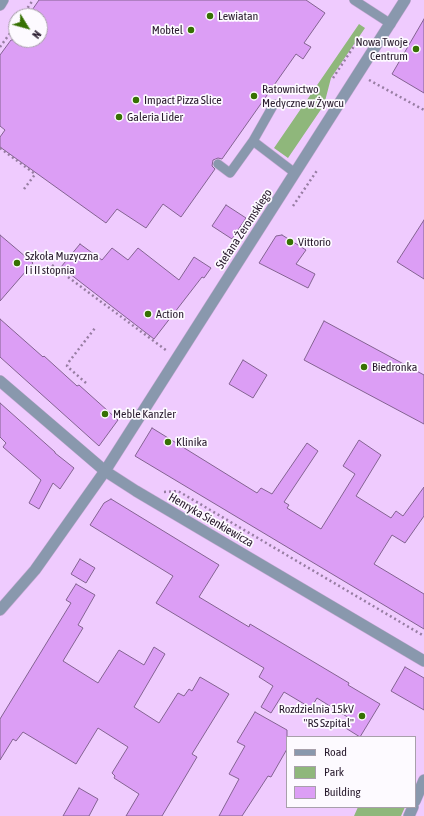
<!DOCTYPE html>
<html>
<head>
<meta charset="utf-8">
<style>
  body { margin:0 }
  #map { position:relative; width:424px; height:816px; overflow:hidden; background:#efcbfe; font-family:"Asap Condensed",sans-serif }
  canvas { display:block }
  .legend { position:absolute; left:286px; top:736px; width:130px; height:72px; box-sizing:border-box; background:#fdfaff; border:1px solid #a8a0ab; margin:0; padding:5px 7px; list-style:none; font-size:12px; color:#281a2d }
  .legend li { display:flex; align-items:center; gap:8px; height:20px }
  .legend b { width:20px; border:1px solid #a8a0ab }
  .north { position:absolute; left:8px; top:8px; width:40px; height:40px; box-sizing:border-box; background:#fdfaff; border:1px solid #a8a0ab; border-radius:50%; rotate:127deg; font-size:11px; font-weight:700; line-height:16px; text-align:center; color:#281a2d }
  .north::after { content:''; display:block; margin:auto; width:14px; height:18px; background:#367103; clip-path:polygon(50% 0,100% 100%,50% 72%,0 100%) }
</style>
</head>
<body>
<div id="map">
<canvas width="424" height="816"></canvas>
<ul class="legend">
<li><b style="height:5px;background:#8998ad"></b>Road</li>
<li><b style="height:11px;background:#8fb77b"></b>Park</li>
<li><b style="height:11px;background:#dc9ef5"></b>Building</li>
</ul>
<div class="north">N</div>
</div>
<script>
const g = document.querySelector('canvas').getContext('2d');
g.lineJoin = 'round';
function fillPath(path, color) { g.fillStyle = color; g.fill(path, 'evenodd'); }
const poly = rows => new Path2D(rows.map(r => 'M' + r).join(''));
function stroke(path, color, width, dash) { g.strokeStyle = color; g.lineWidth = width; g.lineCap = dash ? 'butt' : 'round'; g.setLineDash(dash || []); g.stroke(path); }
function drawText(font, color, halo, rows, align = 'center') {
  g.font = font + ' "Asap Condensed",sans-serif'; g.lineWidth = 3.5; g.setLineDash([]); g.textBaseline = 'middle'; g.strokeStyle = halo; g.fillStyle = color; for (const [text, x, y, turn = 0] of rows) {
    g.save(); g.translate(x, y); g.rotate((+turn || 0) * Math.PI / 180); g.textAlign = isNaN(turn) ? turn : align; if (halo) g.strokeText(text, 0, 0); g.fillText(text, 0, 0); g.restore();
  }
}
const green = poly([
  [359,24,365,28,331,78,324,105,288,158,274,148],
  [358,807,405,807,401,816,354,816]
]);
const building = poly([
  [39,0,306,0,325,13,304,43,311,47,303,59,296,54,222,159,218,158,213,160,212,166,215,169,181,217,163,204,146,228,117,209,106,223,0,147,0,137,5,130,0,126,0,55,11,40,40,40,40,16,28,16,39,0],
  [424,19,424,93,392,74,424,19],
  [226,205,246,218,232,239,212,226,226,205],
  [424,220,424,279,397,262,424,220],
  [0,235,33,263,0,301,0,235],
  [282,235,306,250,296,264,315,274,308,288,259,263,276,236,282,235],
  [80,244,102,260,112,248,128,260,138,248,179,280,194,257,211,268,204,278,202,277,154,339,61,267,80,244],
  [0,319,43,357,44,356,77,386,79,385,118,420,99,446,0,357,0,319],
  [324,321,424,375,424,424,304,360,324,321],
  [243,360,267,375,253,398,229,384,243,360],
  [0,403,55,452,55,453,74,468,60,489,53,483,39,509,29,503,41,480,3,447,6,443,0,437,0,403],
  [152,428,257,493,261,488,272,494,307,443,318,451,284,502,289,505,287,508,321,529,355,474,343,466,359,440,381,455,356,496,391,518,396,511,403,516,424,487,424,516,405,543,392,535,374,564,424,594,424,629,135,456,152,428],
  [111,499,219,565,199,597,249,627,250,624,349,683,348,685,380,704,360,737,344,727,349,718,317,698,311,708,284,692,271,713,261,707,273,686,259,677,264,668,156,603,173,576,90,525,104,503,111,499],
  [80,559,95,568,86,583,71,574,80,559],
  [76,584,95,595,78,625,83,628,63,661,98,683,119,650,144,665,154,647,165,654,134,707,159,723,178,693,184,696,189,689,192,691,200,677,229,694,192,754,197,757,162,816,126,816,139,794,114,778,115,776,112,773,128,747,98,728,76,764,23,732,16,741,13,739,0,760,0,719,71,603,66,600,76,584],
  [405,667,424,678,424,710,391,691,405,667],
  [255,712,287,730,287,749,271,777,268,776,242,816,219,816,239,779,229,774,245,746,237,742,255,712],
  [79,788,98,799,89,816,63,816,79,788]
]);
const path = poly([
  [22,16,33,0],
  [0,47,16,25],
  [333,78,360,37],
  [369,80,424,110],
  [0,148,35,174],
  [24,189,36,173],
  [293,206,318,169],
  [52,265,167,351],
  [86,383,69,368,67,366,68,363,95,328],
  [164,492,178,491,424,636]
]);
const service = poly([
  [354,0,391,24],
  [274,104,253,141,295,173],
  [218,164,230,173,253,141]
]);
const minor = poly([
  [0,5,3,0],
  [0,381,105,471],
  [415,801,424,780],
  [409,816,413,807]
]);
const tertiary = poly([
  [105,471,136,491,424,661],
  [0,610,35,570,105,471,405,0]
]);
const markers = [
  [210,16,4,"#367103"],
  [191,30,4,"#367103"],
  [416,49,4,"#367103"],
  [254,96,4,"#367103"],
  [136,100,4,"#367103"],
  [119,117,4,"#367103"],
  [290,242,4,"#367103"],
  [17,263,4,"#367103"],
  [148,314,4,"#367103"],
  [364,367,4,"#367103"],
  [105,414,4,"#367103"],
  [168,442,4,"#367103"],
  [362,716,4,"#367103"]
];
const poiNames = [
  ["Lewiatan",218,16],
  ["Mobtel",183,30,"right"],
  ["Nowa Twoje",408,42,"right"],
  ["Centrum",408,56,"right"],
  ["Ratownictwo",262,89],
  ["Medyczne w Żywcu",262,103],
  ["Impact Pizza Slice",144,100],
  ["Galeria Lider",127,117],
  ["Vittorio",298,242],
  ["Szkoła Muzyczna",25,256],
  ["I i II stopnia",25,270],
  ["Action",156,314],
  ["Biedronka",372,367],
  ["Meble Kanzler",113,414],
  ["Klinika",176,442],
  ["Rozdzielnia 15kV",354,709,"right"],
  ["\"RS Szpital\"",354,723,"right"]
];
const streetNames = [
  ["Stefana Żeromskiego",244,229,-57],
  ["Henryka Sienkiewicza",211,520,30]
];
fillPath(green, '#8fb77b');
fillPath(building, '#dc9ef5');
stroke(building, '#836391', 1);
stroke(service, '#cbabd8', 10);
stroke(minor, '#cbabd8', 12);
stroke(tertiary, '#cbabd8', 12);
stroke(path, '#977da2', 2.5, [2, 3]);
stroke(service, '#8998ad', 9);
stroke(minor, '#8998ad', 11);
stroke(tertiary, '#8998ad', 11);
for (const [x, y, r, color] of markers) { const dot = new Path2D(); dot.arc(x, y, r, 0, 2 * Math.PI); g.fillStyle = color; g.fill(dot); stroke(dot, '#fdfaff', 1.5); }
drawText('12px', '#281a2d', '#fdfaff', poiNames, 'left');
drawText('12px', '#281a2d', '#fdfaff', streetNames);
</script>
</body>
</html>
